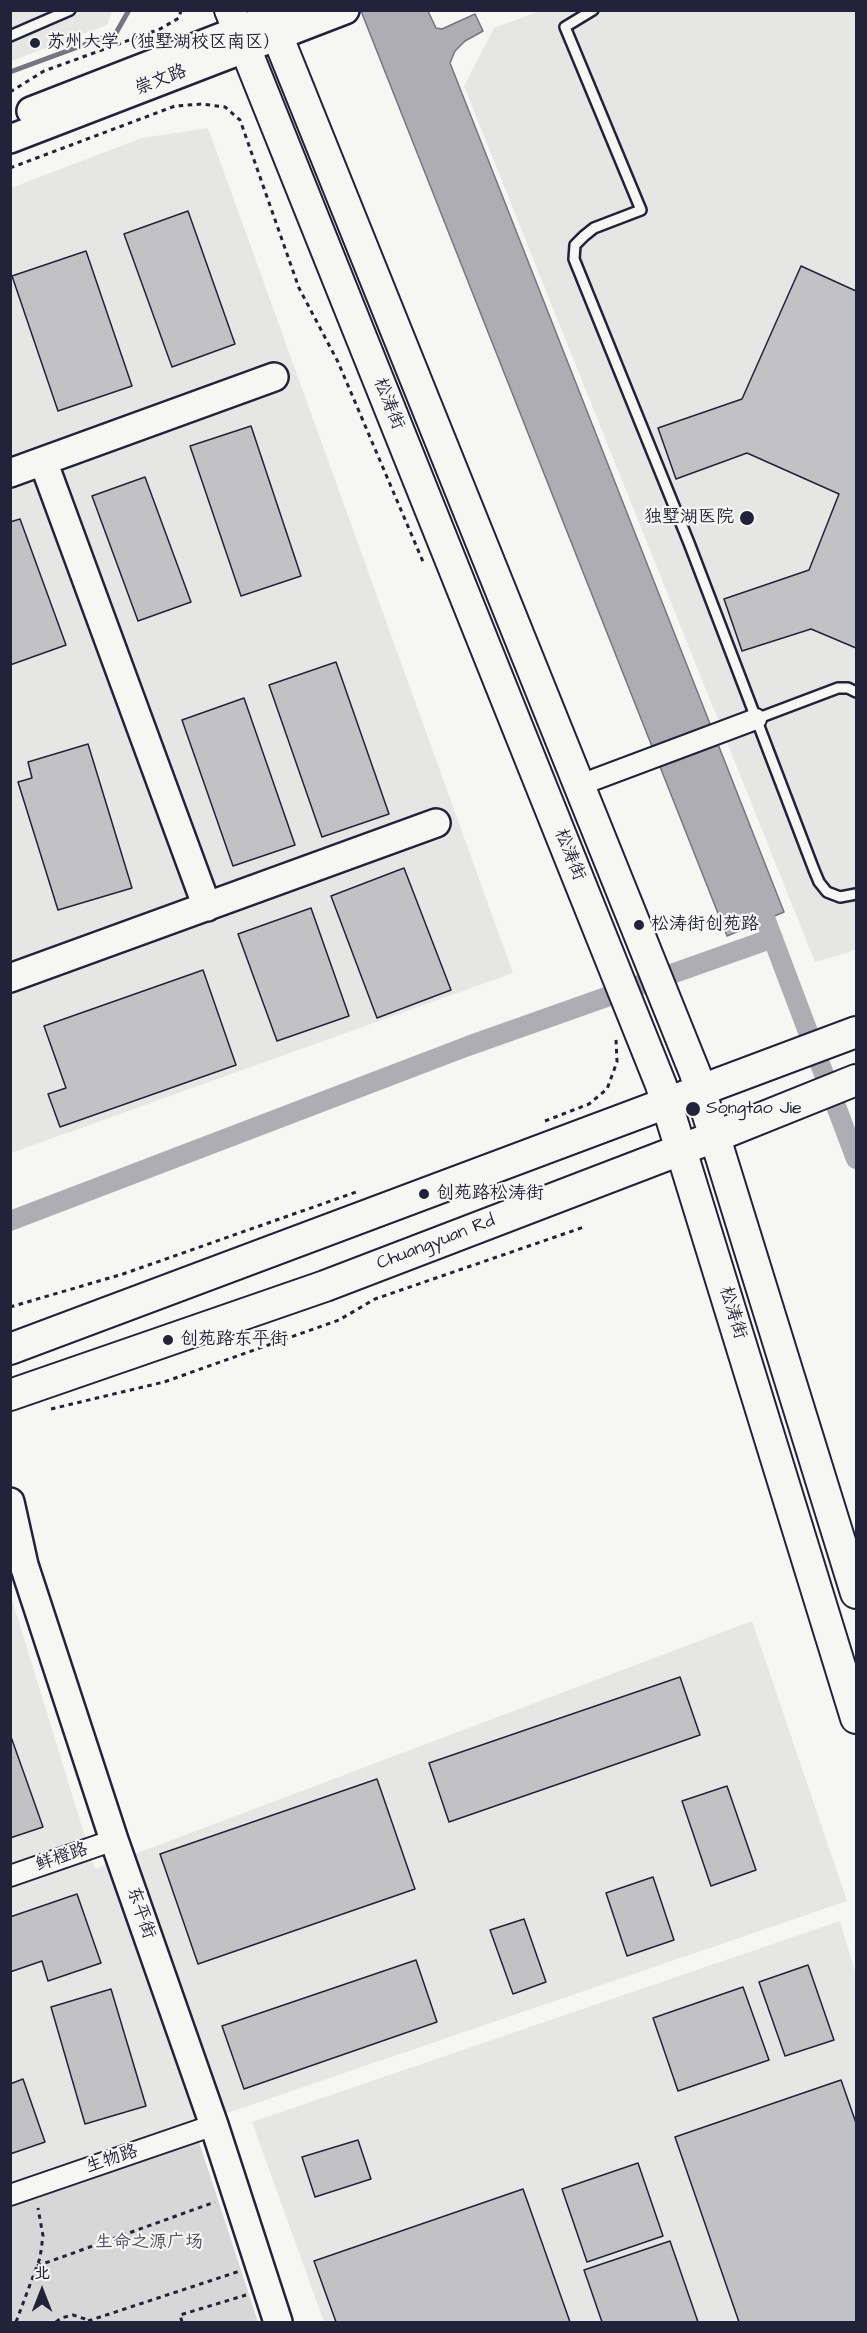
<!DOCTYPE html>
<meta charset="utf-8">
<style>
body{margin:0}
#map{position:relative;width:867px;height:2333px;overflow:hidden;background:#f6f6f2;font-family:"Architects Daughter","LXGW WenKai TC",sans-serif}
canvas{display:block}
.frame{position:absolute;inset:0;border:12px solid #22223b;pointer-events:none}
.north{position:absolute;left:12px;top:2261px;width:60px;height:60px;-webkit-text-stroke:4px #f6f6f2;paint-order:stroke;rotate:0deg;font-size:16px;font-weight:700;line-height:24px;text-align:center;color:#22223b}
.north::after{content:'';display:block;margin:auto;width:21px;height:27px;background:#22223b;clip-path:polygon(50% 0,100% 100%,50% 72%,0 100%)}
</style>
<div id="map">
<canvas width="867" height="2333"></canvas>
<div class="frame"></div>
<div class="north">北</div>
</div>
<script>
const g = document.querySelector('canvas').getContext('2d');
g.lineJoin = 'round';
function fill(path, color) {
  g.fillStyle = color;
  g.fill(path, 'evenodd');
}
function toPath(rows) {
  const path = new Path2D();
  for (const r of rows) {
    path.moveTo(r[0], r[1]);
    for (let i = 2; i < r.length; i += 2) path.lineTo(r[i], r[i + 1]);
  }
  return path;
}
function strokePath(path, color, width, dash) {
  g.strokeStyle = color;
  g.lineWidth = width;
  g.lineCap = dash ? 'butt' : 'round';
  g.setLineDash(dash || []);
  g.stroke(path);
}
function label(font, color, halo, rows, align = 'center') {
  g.font = font + ' "Architects Daughter","LXGW WenKai TC",sans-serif';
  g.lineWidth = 4.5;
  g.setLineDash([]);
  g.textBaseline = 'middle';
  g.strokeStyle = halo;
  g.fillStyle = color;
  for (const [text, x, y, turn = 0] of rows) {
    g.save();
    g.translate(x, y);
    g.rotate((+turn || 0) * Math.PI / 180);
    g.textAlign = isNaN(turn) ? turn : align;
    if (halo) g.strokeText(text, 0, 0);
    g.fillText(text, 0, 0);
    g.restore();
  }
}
fill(toPath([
 [11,11,112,11,107,25,11,61],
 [540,11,856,11,856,950,815,962,464,86,494,28],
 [208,128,513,973,11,1153,11,188,142,138],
 [10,1593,95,1869,752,1621,847,1901,11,2187],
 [840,1921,856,1975,856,2322,324,2322,252,2122]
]), '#e6e6e4');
fill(toPath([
 [199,2142,258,2322,11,2322,11,2207]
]), '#d7d7d7');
const water = toPath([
 [361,11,428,11,436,28,442,29,475,14,483,31,465,41,455,51,450,63,784,912,727,936,361,11]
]);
fill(water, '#adadb3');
strokePath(water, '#757583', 1.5);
strokePath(toPath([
 [10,72,116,33,129,10]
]), '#757583', 5);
strokePath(toPath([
 [756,894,856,1159],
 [10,1221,468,1046,773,938]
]), '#adadb3', 20);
const building = toPath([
 [188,211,235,344,172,367,124,234,188,211],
 [86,251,132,386,58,411,12,276,86,251],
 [801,266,856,291,856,648,811,629,742,651,724,599,809,570,839,494,747,453,676,479,658,428,742,399,801,266],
 [251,426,301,576,241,596,190,446,251,426],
 [145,477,191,602,138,621,92,496,145,477],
 [20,519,66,645,10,665,10,522,20,519],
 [336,662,389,814,322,837,269,685,336,662],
 [244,698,295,845,233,866,182,720,244,698],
 [88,744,132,888,58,910,18,782,32,778,28,762,88,744],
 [404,868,451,990,377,1018,331,896,404,868],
 [311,908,349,1016,277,1041,238,934,311,908],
 [203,970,236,1065,60,1127,48,1094,66,1088,44,1026,203,970],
 [680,1677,700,1735,449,1822,429,1763,680,1677],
 [10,1734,43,1827,10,1838,10,1734],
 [377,1779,415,1889,198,1964,160,1854,377,1779],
 [727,1786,756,1870,711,1886,682,1801,727,1786],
 [653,1877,674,1940,627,1956,606,1893,653,1877],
 [77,1894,101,1963,48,1981,42,1961,10,1972,10,1917,77,1894],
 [524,1919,546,1982,513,1994,490,1930,524,1919],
 [416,1960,437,2022,244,2089,222,2026,416,1960],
 [808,1965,834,2040,785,2056,759,1982,808,1965],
 [743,1987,769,2060,678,2091,653,2018,743,1987],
 [111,1989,146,2106,85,2124,51,2007,111,1989],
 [23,2079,45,2142,10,2154,10,2084,23,2079],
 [841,2080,856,2123,856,2322,739,2322,675,2137,841,2080],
 [358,2140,371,2179,315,2197,302,2157,358,2140],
 [638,2163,663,2236,587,2262,562,2189,638,2163],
 [523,2189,570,2322,336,2322,314,2261,523,2189],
 [670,2241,698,2322,602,2322,584,2270,670,2241]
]);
fill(building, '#c2c2c4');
strokePath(building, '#22223b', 1.5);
const lane = toPath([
 [593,10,565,27,641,210,594,228,584,236,575,245,574,259,689,543,814,870,819,882,827,892,840,897,856,894],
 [10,36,70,10],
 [756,719,838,688,848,688,856,692]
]);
const street = toPath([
 [580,785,756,719],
 [10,1876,114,1840],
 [10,2195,214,2125]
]);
const secondary = toPath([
 [31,111,291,10],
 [10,139,345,10],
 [43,461,207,907],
 [10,473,274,377],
 [10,978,436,823],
 [10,1502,24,1565,114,1840,214,2125,278,2322]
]);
const primary = toPath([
 [230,10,661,1085,856,1718],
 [267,10,695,1073,856,1593],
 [10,1349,856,1032],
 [10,1395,325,1286,714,1137,856,1080]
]);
strokePath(lane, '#22223b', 14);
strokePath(street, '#22223b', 24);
strokePath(secondary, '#22223b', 32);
strokePath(primary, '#22223b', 34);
strokePath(toPath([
 [10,92,44,71,160,29,179,18,181,10],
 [10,168,175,106,202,104,225,107,240,120,299,288,338,362,424,564],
 [545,1121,589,1104,607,1089,617,1062,616,1039],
 [10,1307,123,1274,359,1191],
 [51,1409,164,1382,339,1320,375,1299,584,1227],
 [37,2266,215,2202],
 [88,2321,240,2271],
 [16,2322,40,2258,43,2236,38,2208],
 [56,2322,61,2318,73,2315,85,2319,89,2322],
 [182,2322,180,2315,246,2295]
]), '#22223b', 3, [4.5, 4.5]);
strokePath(lane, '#f6f6f2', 9);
strokePath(street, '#f6f6f2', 20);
strokePath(secondary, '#f6f6f2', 27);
strokePath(primary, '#f6f6f2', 30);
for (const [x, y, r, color] of [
 [35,43,6,"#22223b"],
 [747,518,8,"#22223b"],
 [639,925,6,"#22223b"],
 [693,1109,8,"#22223b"],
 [424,1194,6,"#22223b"],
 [168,1340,6,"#22223b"]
]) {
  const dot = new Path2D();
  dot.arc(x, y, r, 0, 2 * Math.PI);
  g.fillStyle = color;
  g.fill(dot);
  strokePath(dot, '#f6f6f2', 2);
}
label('18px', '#22223b', '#f6f6f2', [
 ["苏州大学（独墅湖校区南区）",47,43],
 ["独墅湖医院",734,518,"right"],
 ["松涛街创苑路",651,925],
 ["Songtao Jie",706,1109],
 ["创苑路松涛街",436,1194],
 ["创苑路东平街",180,1340]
], 'left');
label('18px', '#22223b', '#f6f6f2', [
 ["崇文路",161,81,-21],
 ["松涛街",388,404,68],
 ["松涛街",569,855,68],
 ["Chuangyuan Rd",436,1243,-21],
 ["松涛街",732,1313,73],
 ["鲜橙路",62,1858,-19],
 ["东平街",140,1913,71],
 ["生物路",112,2160,-19]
]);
label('18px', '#4f4f62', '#f6f6f2', [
 ["生命之源广场",149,2243]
]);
</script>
